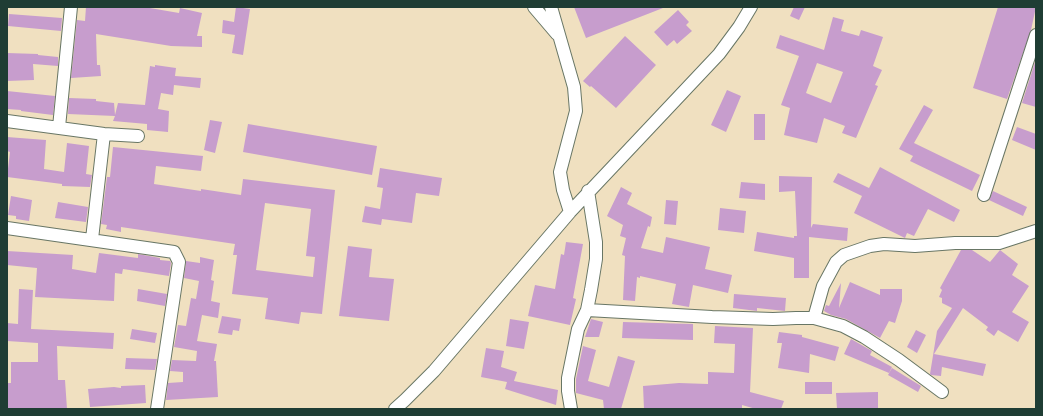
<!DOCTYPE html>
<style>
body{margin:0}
#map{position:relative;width:1043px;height:416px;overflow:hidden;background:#f0e0c0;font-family:Cardo,serif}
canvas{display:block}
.frame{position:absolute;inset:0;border:8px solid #1f3d34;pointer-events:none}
</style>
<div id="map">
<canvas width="1043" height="416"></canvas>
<div class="frame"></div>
</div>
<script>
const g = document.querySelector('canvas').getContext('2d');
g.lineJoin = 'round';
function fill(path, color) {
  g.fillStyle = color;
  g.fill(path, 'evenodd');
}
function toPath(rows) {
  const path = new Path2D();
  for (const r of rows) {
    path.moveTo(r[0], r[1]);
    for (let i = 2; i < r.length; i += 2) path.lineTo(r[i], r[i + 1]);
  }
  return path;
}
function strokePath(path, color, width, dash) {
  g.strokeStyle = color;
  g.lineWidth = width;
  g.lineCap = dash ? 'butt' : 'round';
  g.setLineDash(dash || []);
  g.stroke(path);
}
fill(toPath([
 [86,7,144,7,179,13,180,8,202,13,197,36,202,36,202,47,171,46,96,34,97,65,100,65,101,76,71,78,77,20,85,21],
 [236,7,250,9,243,55,232,53,235,35,222,33,223,20,234,22],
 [574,7,662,7,663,8,586,38],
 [794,7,805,7,799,20,790,16],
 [998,7,1036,7,1031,30,1007,99,973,88],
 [678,10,689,22,686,25,692,31,677,44,674,40,667,46,654,32],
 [9,14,62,18,61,31,8,26],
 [833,17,844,20,841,31,859,36,861,30,883,37,873,66,882,70,875,85,878,86,856,138,842,133,845,126,824,118,817,143,784,135,790,108,781,105,799,56,776,48,780,35,824,50],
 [817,63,843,72,831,103,806,93],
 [625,36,656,65,616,108,591,86,590,87,583,81],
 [7,53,38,54,38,55,58,57,58,66,33,64,34,80,7,81],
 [1036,59,1036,107,1022,103],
 [155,65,176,68,175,76,201,78,200,88,174,85,173,95,161,93,158,109,169,111,168,132,147,130,147,124,113,121,115,116,68,114,69,98,96,99,96,101,114,103,115,115,118,103,145,105,150,66,155,67],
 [727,90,741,96,726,132,711,125],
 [7,91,55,96,53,115,21,111,21,110,7,109],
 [924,105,933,110,914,143,980,175,972,191,910,161,913,156,899,149],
 [754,114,765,114,765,140,754,140],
 [210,120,222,122,215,153,204,150],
 [248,124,377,146,372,175,243,152],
 [1017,127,1036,134,1036,150,1012,140],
 [7,137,46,140,44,169,64,172,67,143,89,146,86,174,92,175,90,187,62,186,62,184,7,177,10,152,7,151],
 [113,147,203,156,201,171,156,166,154,184,201,191,201,189,241,195,243,179,335,190,322,314,301,312,299,324,265,319,268,298,232,294,237,255,233,255,235,244,121,227,121,232,106,229,107,225,101,224,107,177,110,177],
 [265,203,311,209,306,256,315,257,313,277,256,270],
 [880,167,960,210,954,222,928,209,914,236,907,233,905,238,854,213,862,196,833,182,838,173,869,188],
 [380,168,442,178,439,196,416,193,412,223,382,219,381,225,362,222,365,206,380,209,383,188,377,187],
 [779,176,812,177,811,228,813,224,848,228,847,241,809,237,809,278,794,278,794,258,754,251,757,232,794,238,794,236,797,236,795,191,779,192],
 [741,182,765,184,765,200,739,198],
 [621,187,632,193,627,204,652,217,650,227,648,226,641,248,663,253,666,237,710,247,705,269,732,275,728,293,693,285,689,307,672,304,676,284,640,276,640,278,637,277,635,301,623,300,625,256,622,255,626,238,620,236,623,225,607,216],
 [993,191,1027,207,1023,216,989,200],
 [11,196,32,200,29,221,16,219,16,216,8,215],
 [666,200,678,201,676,225,664,224],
 [58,202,88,207,86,222,55,218],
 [720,208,746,211,744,233,718,230],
 [566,242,583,244,573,298,576,299,570,325,528,316,535,285,555,289,561,254,564,255],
 [348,246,372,249,369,277,394,279,389,321,339,316],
 [961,250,972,250,990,262,1000,250,1018,264,1012,275,1029,286,1012,312,1029,322,1018,342,998,330,994,336,986,330,988,327,963,308,934,354,986,364,983,376,942,367,941,376,931,375,930,374,937,331,952,308,942,303,942,298,939,297,942,290,940,288],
 [7,251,73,255,72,269,96,273,99,253,138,258,138,254,160,258,160,260,170,261,171,263,169,276,123,269,122,274,115,273,114,301,35,297,37,268,7,265],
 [200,257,214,260,211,280,214,281,211,301,220,303,218,318,202,315,197,341,217,344,214,361,216,361,218,397,166,400,168,383,183,382,183,372,170,371,172,360,196,361,197,351,174,347,178,325,186,326,191,298,196,299,199,281,184,278,186,261,200,263],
 [850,282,880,295,880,289,902,289,902,301,895,323,889,321,880,338,846,319,831,315,824,311,826,305,829,306,841,283,839,308],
 [19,289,33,290,31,329,114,333,113,349,57,346,58,380,65,380,67,409,7,409,7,383,11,383,11,362,38,362,38,343,7,341,7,323,18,324],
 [138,289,167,294,165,306,137,301],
 [734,294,786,298,785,311,757,308,757,311,733,308],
 [222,316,241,319,239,331,233,330,232,335,218,333],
 [510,319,529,322,524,349,506,346],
 [591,319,603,322,599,337,585,337],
 [623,322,693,324,693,340,622,338],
 [715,326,753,328,750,392,784,401,781,409,756,409,742,405,742,409,644,409,643,386,679,383,708,384,708,372,734,373,735,344,714,343],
 [132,329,157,333,155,343,130,339],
 [916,330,926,335,917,353,907,347],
 [779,332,802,335,802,337,839,347,835,361,810,354,809,373,778,368,782,343,777,343],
 [851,339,872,351,870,355,892,367,889,373,844,354],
 [583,346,596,350,588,381,609,387,618,356,635,361,621,409,604,409,603,400,576,393,576,379],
 [486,348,504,351,501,367,517,372,514,381,558,390,556,405,505,389,507,382,481,377],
 [126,358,157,359,155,370,125,369],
 [892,368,921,386,918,392,888,375],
 [805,382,832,382,832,394,805,394],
 [145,385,146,403,90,407,88,389,114,387,121,388,121,386],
 [878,392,878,408,837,409,836,393]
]), '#c79dcd');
const minor = toPath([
 [534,7,557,34],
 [551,7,574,87,576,111,560,172,563,190,570,212],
 [7,121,104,134,138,136],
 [59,127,71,7],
 [984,195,1036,35],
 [7,228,174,252,179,262,157,409],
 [92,239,104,134],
 [587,310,712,317,773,319,796,318,814,318,843,326,864,337,899,360,942,392],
 [814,318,823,286,836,262,844,255,870,246,884,244,915,246,955,243,999,243,1036,231],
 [395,409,405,400,434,371,570,212,719,54,739,27,751,7],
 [571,409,568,391,568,378,578,329,587,310,591,290,596,259,596,242,588,191]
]);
strokePath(minor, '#687665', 14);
strokePath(minor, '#fff', 12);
</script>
